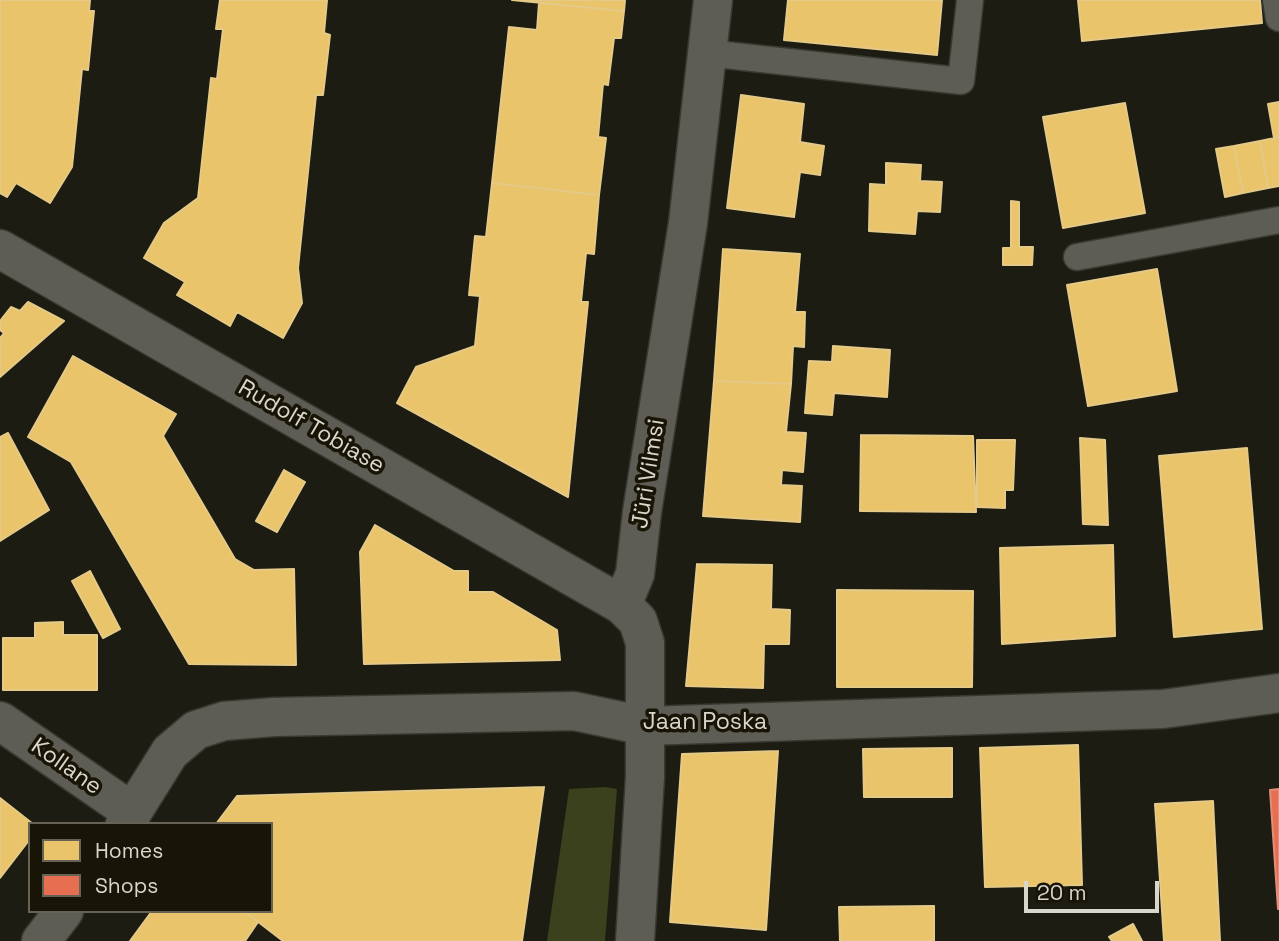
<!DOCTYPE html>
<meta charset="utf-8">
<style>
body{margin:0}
#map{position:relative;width:1279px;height:941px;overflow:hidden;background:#1d1c12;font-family:"Space Grotesk",sans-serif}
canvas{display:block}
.legend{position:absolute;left:28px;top:822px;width:245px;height:91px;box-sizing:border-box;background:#191506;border:2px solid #666255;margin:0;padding:9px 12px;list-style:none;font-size:21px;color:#d9d6cc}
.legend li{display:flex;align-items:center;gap:14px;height:35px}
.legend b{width:35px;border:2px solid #666255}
.scale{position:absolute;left:1024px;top:881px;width:135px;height:32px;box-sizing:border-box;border:4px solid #d9d6cc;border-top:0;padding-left:9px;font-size:21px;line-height:24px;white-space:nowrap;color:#d9d6cc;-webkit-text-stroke:5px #191506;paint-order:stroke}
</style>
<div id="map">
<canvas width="1279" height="941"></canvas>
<ul class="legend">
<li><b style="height:19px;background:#e9c46a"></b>Homes</li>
<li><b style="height:19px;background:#e76f51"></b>Shops</li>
</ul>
<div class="scale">20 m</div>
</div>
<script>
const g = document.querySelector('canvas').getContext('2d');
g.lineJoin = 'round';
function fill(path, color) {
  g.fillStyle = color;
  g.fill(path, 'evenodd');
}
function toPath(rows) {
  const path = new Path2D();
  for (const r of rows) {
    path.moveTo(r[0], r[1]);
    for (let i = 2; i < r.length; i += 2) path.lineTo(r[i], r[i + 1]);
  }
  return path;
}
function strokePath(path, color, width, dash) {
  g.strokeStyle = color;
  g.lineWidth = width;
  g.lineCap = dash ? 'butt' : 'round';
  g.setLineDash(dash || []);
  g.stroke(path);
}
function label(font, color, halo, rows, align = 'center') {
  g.font = font + ' "Space Grotesk",sans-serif';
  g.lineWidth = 7;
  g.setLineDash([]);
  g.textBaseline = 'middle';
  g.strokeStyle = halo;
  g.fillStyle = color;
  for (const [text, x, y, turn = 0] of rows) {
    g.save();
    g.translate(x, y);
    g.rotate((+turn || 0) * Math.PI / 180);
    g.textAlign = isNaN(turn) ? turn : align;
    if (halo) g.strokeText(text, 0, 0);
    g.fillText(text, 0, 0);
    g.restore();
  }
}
fill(toPath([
 [605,787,617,789,605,941,547,941,569,789]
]), '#3a411c');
const homes = toPath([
 [0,0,90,0,89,11,94,11,88,70,82,69,72,167,50,203,16,183,7,197,0,193,0,0],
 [220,0,327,0,324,33,330,35,323,95,316,95,298,268,302,303,283,338,237,312,230,326,177,295,185,282,144,258,164,223,198,198,211,78,217,79,223,29,216,29,220,0],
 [512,0,625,0,624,11,512,0],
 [788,0,942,0,937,55,784,40,788,0],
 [1078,0,1260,0,1262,23,1082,41,1078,0],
 [539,3,624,11,621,38,614,38,608,85,603,84,598,137,606,138,599,195,492,183,509,27,537,30,539,3],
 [741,95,804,104,800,142,824,146,820,175,800,172,794,217,727,208,741,95],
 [1279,102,1279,137,1274,138,1268,104,1279,102],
 [1125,103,1145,213,1063,228,1043,117,1125,103],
 [1279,137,1279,186,1268,188,1260,141,1279,137],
 [1260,141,1268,188,1243,193,1234,146,1260,141],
 [1234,146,1243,193,1225,197,1216,149,1234,146],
 [886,163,921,165,920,181,942,182,940,212,917,211,915,234,869,231,870,184,886,185,886,163],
 [492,183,599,195,594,254,586,253,581,302,588,302,568,497,397,403,416,367,475,346,480,296,469,295,475,236,486,237,492,183],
 [1011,201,1019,202,1019,247,1033,247,1032,265,1003,265,1003,248,1011,248,1011,201],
 [723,249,800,254,795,312,805,312,804,347,793,346,791,384,714,381,723,249],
 [1157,269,1177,391,1088,406,1067,285,1157,269],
 [28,302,64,321,0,377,0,338,4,333,0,330,0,321,11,307,20,311,28,302],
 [833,346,890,350,887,397,834,393,832,415,805,413,809,361,832,362,833,346],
 [73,356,176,414,163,436,235,559,254,570,294,569,296,665,189,664,71,462,28,437,73,356],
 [714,381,791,384,786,432,806,433,803,472,782,470,781,485,802,486,800,522,703,516,714,381],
 [8,433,49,510,0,541,0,437,8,433],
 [861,435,973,436,976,512,860,511,861,435],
 [1080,438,1105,440,1108,525,1083,524,1080,438],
 [977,440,1015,440,1013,490,1005,490,1005,508,977,507,977,440],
 [1247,448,1262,629,1174,637,1159,456,1247,448],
 [284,470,305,482,277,532,256,521,284,470],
 [375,525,454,571,468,571,468,592,493,592,557,630,560,660,364,664,360,552,375,525],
 [1113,545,1115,636,1002,644,1000,548,1113,545],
 [697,564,772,565,771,609,790,610,789,644,764,644,763,688,686,686,697,564],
 [90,571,120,629,103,638,72,581,90,571],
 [837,590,973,591,972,687,837,687,837,590],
 [63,622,63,635,97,635,97,690,3,690,3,638,35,638,35,623,63,622],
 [1078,745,1082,885,985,887,980,748,1078,745],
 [952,748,952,797,864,797,863,749,952,748],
 [778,751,766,930,670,922,682,754,778,751],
 [544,787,522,941,283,941,244,911,271,911,271,824,216,824,237,796,544,787],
 [0,798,33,824,30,824,30,839,0,878,0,798],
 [1213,801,1220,941,1164,941,1155,804,1213,801],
 [934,906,934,941,840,941,839,907,934,906],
 [152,911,244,911,258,922,245,941,130,941,152,911],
 [1133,924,1142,941,1112,941,1109,937,1133,924]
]);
fill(homes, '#e9c46a');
strokePath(homes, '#e4c987', 2);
const shops = toPath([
 [1279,789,1279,909,1278,909,1270,790,1279,789]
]);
fill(shops, '#e76f51');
strokePath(shops, '#e38e76', 2);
const service = toPath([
 [1276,0,1279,18],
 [707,53,961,81,970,0],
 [1077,257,1279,220]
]);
const minor = toPath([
 [0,249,622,605],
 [0,721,132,812],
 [125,824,170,752,196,730,224,721,274,717,574,711,645,726],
 [41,941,64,911]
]);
const tertiary = toPath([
 [645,726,1163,709,1279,693],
 [635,941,645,777,645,643,638,621,622,605,635,574,642,512,688,223,713,0]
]);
strokePath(service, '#393831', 29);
strokePath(minor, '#393831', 41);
strokePath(tertiary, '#393831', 41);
strokePath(service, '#5e5d55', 26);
strokePath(minor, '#5e5d55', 38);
strokePath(tertiary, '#5e5d55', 38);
label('23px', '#d9d6cc', '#191506', [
 ["Rudolf Tobiase",311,427,30],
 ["Jüri Vilmsi",649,474,-81],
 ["Jaan Poska",705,723],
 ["Kollane",66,767,35]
]);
</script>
